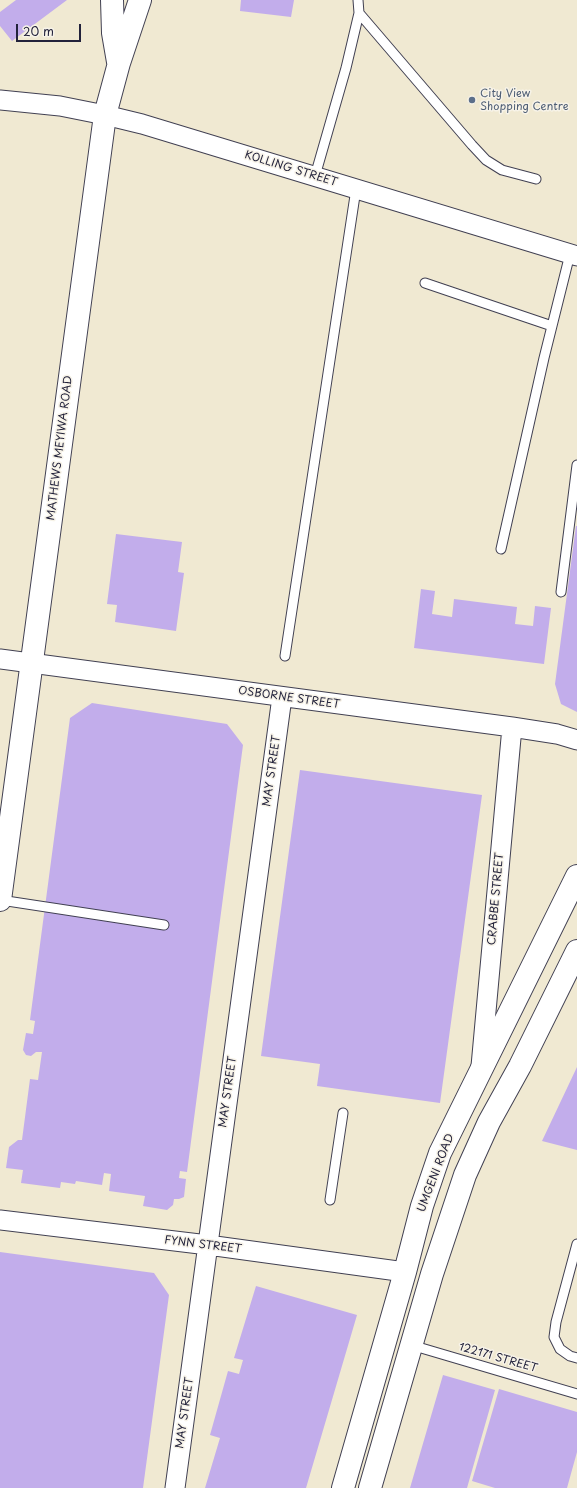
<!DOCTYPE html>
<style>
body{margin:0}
#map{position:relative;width:577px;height:1488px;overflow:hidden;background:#f0e9d2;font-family:"Playpen Sans",sans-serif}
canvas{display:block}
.scale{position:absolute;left:16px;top:24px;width:65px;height:18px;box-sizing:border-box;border:2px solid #22223b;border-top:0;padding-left:5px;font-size:12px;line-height:14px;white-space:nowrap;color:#22223b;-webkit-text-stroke:3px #f7f3e8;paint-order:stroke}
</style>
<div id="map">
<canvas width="577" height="1488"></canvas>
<div class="scale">20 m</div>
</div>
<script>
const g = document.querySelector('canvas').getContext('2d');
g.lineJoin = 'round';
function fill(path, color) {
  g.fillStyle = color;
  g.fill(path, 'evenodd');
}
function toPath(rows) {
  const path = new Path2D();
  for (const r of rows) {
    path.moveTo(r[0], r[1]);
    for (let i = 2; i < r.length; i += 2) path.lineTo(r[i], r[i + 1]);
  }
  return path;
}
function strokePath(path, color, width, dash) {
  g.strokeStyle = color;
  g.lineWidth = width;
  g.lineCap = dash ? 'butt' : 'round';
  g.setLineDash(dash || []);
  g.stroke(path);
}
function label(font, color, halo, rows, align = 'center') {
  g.font = font + ' "Playpen Sans",sans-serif';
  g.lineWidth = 3;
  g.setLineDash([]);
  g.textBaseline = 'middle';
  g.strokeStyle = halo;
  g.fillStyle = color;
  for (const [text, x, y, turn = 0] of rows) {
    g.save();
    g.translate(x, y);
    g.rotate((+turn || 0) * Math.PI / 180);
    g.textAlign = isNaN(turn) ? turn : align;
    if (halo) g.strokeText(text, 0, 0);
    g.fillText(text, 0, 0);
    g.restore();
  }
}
fill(toPath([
 [16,0,67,0,12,41,0,26,0,12],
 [241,0,294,0,291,17,240,11],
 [576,526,577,526,577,712,561,704,555,684],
 [116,534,182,542,178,572,184,573,176,631,115,622,117,605,107,604],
 [421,589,435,591,432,614,452,617,454,599,517,607,515,624,533,626,535,606,551,608,544,664,414,648],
 [92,703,227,724,243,745,187,1172,180,1171,179,1178,186,1179,184,1197,179,1199,174,1199,173,1205,167,1210,143,1206,145,1196,109,1191,111,1174,104,1173,102,1185,76,1181,75,1184,61,1182,60,1188,21,1183,23,1170,6,1168,9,1147,18,1140,22,1140,30,1079,38,1080,42,1052,36,1052,31,1056,26,1055,23,1050,26,1033,33,1034,35,1021,30,1020,70,718],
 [300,770,482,795,440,1103,317,1086,320,1064,261,1056],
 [577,1067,577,1150,542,1141],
 [0,1252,154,1273,169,1295,143,1488,0,1488],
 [256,1286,357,1315,306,1488,205,1488,220,1438,210,1435,228,1371,239,1374,243,1360,234,1358],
 [443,1375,495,1390,467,1488,410,1488],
 [499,1389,577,1412,577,1452,567,1488,495,1488,472,1481]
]), '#c2adeb');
const lane = toPath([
 [359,13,472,145,486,160,502,170,536,179],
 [315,176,346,68,359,13,358,0],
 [425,283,552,326],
 [501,549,544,358,570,254],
 [561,592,577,465],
 [285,656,356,189],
 [0,900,164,925],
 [330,1200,343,1113],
 [577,1244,556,1322,554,1337,560,1349,570,1356,577,1358],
 [411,1345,577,1394]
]);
const street = toPath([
 [0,100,60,106,105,115,142,124,577,256],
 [0,659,512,727,557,734,577,740],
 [481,1066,512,727],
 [0,1220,208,1245,405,1272],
 [175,1488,282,697]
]);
const secondary = toPath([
 [112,0,113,33,118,62],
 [0,900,105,115,119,63,140,0],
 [343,1488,405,1272,422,1206,440,1153,577,876],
 [370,1488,432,1274,465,1175,489,1122,520,1066,577,951]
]);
strokePath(lane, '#414052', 11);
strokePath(street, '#414052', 21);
strokePath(secondary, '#414052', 24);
strokePath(lane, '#fff', 9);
strokePath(street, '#fff', 19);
strokePath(secondary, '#fff', 22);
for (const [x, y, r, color] of [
 [472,100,4,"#5c6f8a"]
]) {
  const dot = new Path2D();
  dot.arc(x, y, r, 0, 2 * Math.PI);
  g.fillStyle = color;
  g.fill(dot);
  strokePath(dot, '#f7f3e8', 1.5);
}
label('11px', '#4e5e75', '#f7f3e8', [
 ["City View",480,94],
 ["Shopping Centre",480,107]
], 'left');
label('11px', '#22223b', '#f7f3e8', [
 ["KOLLING STREET",291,169,17],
 ["MATHEWS MEYIWA ROAD",60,448,-83],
 ["OSBORNE STREET",289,698,8],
 ["MAY STREET",272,771,-82],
 ["CRABBE STREET",496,899,-85],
 ["MAY STREET",228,1092,-82],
 ["UMGENI ROAD",436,1173,-69],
 ["FYNN STREET",203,1245,7],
 ["122171 STREET",498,1358,16],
 ["MAY STREET",185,1413,-82]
]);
</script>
